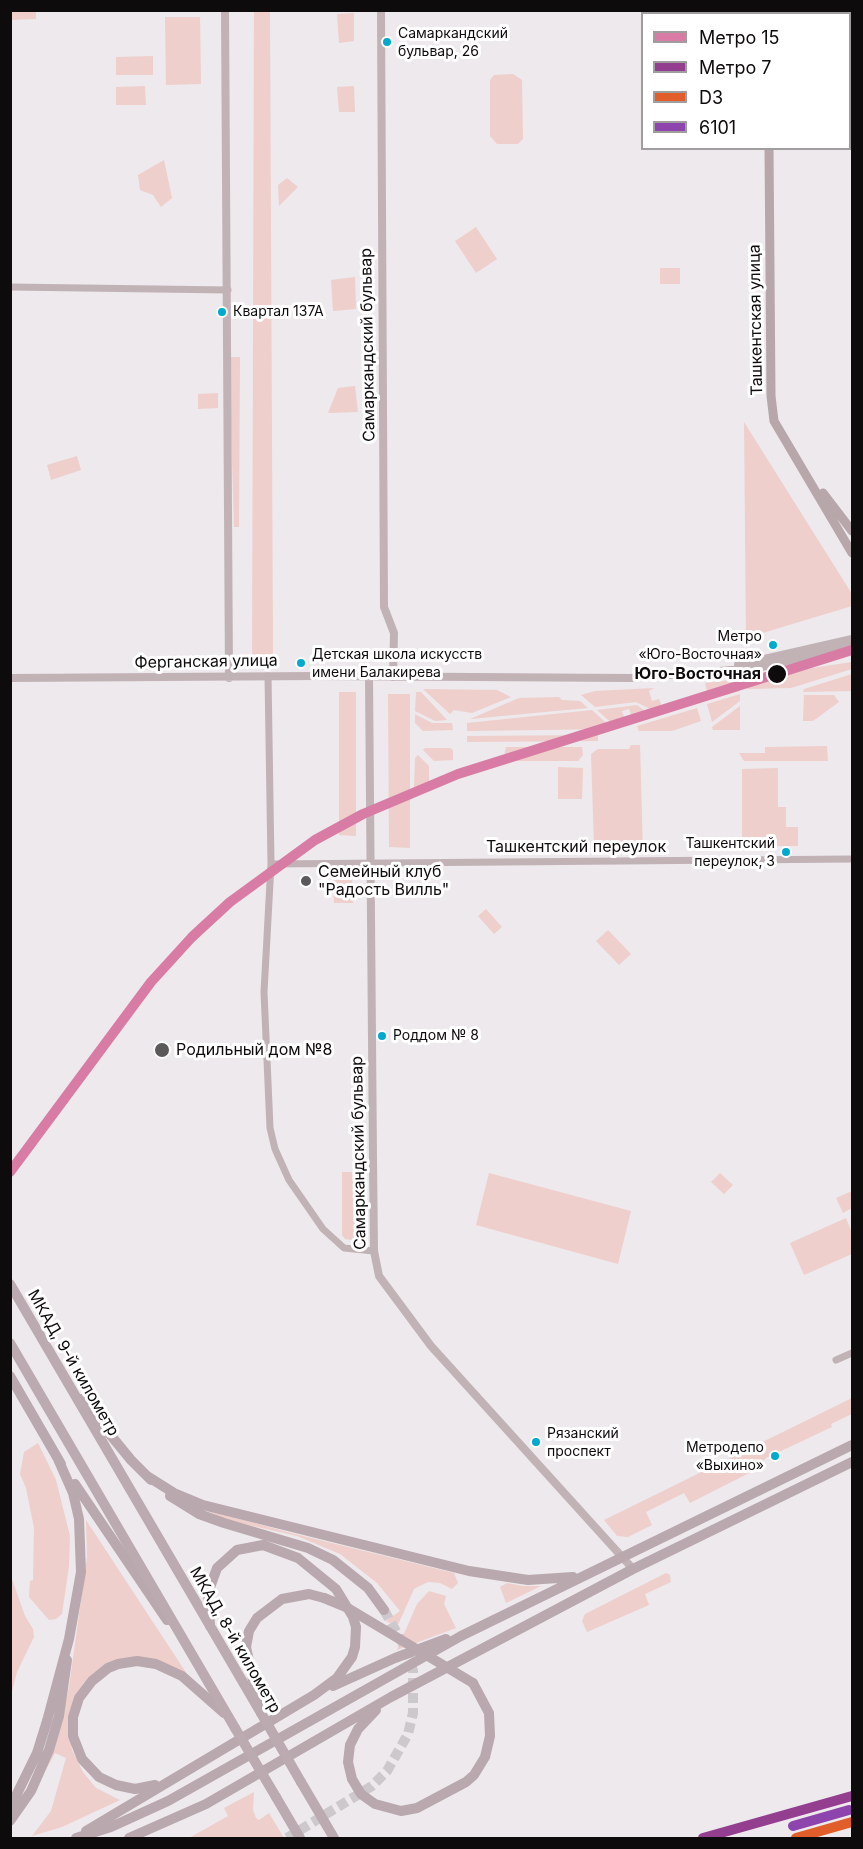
<!DOCTYPE html>
<meta charset="utf-8">
<style>
body{margin:0}
#map{position:relative;width:863px;height:1849px;overflow:hidden;background:#ede9ec;font-family:Inter,sans-serif}
canvas{display:block}
.frame{position:absolute;inset:0;border:12px solid #0e0b0d;pointer-events:none}
.legend{position:absolute;left:641px;top:12px;width:210px;height:138px;box-sizing:border-box;background:#fff;border:2px solid #9f9d9e;margin:0;padding:8px 10px;list-style:none;font-size:18px;color:#0e0b0d}
.legend li{display:flex;align-items:center;gap:12px;height:30px}
.legend b{width:30px;border:2px solid #9f9d9e}
</style>
<div id="map">
<canvas width="863" height="1849"></canvas>
<div class="frame"></div>
<ul class="legend">
<li><b style="height:8px;background:#d97ca5"></b>Метро 15</li>
<li><b style="height:8px;background:#943e90"></b>Метро 7</li>
<li><b style="height:8px;background:#e15d29"></b>D3</li>
<li><b style="height:8px;background:#8e44ad"></b>6101</li>
</ul>
</div>
<script>
const g = document.querySelector('canvas').getContext('2d');
g.lineJoin = 'round';
function fill(path, color) {
  g.fillStyle = color;
  g.fill(path, 'evenodd');
}
function toPath(rows) {
  const path = new Path2D();
  for (const r of rows) {
    path.moveTo(r[0], r[1]);
    for (let i = 2; i < r.length; i += 2) path.lineTo(r[i], r[i + 1]);
  }
  return path;
}
function strokePath(path, color, width, dash) {
  g.strokeStyle = color;
  g.lineWidth = width;
  g.lineCap = dash ? 'butt' : 'round';
  g.setLineDash(dash || []);
  g.stroke(path);
}
function label(font, color, halo, rows, align = 'center') {
  g.font = font + ' Inter,sans-serif';
  g.lineWidth = 6;
  g.setLineDash([]);
  g.textBaseline = 'middle';
  g.strokeStyle = halo;
  g.fillStyle = color;
  for (const [text, x, y, turn = 0] of rows) {
    g.save();
    g.translate(x, y);
    g.rotate((+turn || 0) * Math.PI / 180);
    g.textAlign = isNaN(turn) ? turn : align;
    if (halo) g.strokeText(text, 0, 0);
    g.fillText(text, 0, 0);
    g.restore();
  }
}
fill(toPath([
 [10,11,36,11,36,19,11,20],
 [270,11,273,657,252,657,254,11],
 [354,13,354,41,339,43,337,14],
 [165,17,200,17,201,84,166,85],
 [153,56,153,75,116,75,116,57],
 [513,74,522,80,523,139,518,144,497,144,490,136,490,80,494,75],
 [145,86,146,105,116,105,116,87],
 [354,86,355,112,339,112,337,87],
 [164,160,172,198,161,207,153,195,140,190,138,175],
 [287,178,298,187,279,206,278,185],
 [476,227,497,259,476,273,455,241],
 [660,268,680,268,680,284,660,284],
 [355,277,356,309,333,311,331,280],
 [229,357,240,357,239,527,234,527],
 [355,386,358,412,328,413,338,388],
 [218,393,218,408,198,409,198,394],
 [744,422,852,594,852,606,746,638],
 [77,456,81,470,51,480,47,465],
 [852,662,852,669,791,688,747,689,746,678],
 [852,674,852,691,803,692,804,689],
 [738,679,740,691,660,714,636,702,595,707,581,695,595,691,654,688,649,691,652,701,659,699,663,709,701,698,700,693,707,691,705,683],
 [423,689,497,690,511,697,472,713,454,710,450,714],
 [339,692,356,692,356,836,339,835],
 [416,692,421,692,447,720,435,721,415,711],
 [388,694,410,694,410,848,389,847],
 [740,694,740,701,712,722,707,704],
 [804,695,834,695,839,702,813,721,803,721],
 [559,697,562,700,580,701,588,708,470,719,519,698],
 [637,705,652,716,634,723,629,709,622,711,627,725,617,728,597,710],
 [740,706,740,730,713,730,712,727],
 [697,708,701,721,672,731,639,731,637,726],
 [592,710,613,729,467,731,467,723],
 [415,714,432,723,452,723,453,730,423,731,415,723],
 [598,735,598,741,467,742,467,736],
 [631,745,640,745,643,853,610,854,611,843,607,841,601,847,594,846,591,754,598,749,629,749],
 [827,746,828,761,744,761,739,753,765,753,765,747],
 [506,747,582,747,583,755,578,761,516,761,516,755,504,756],
 [425,748,450,748,453,750,453,760,434,761,423,750],
 [418,755,429,766,429,788,414,787,415,758],
 [558,767,583,768,582,799,558,799],
 [778,768,778,807,786,807,786,827,798,827,798,846,742,846,742,769],
 [352,875,353,903,334,903,333,876],
 [486,909,502,927,494,934,478,916],
 [608,930,631,954,619,965,596,941],
 [342,1172,363,1172,361,1238,357,1241,345,1239,342,1235],
 [489,1173,631,1211,618,1264,476,1225],
 [720,1173,733,1185,724,1194,711,1182],
 [852,1191,852,1208,843,1213,836,1198],
 [846,1218,852,1233,852,1254,804,1275,790,1243],
 [852,1398,852,1414,831,1424,832,1427,766,1458,753,1471,690,1503,684,1493,646,1512,652,1525,628,1537,617,1536,604,1520],
 [38,1443,56,1480,70,1536,69,1566,62,1614,56,1619,49,1620,29,1597,30,1581,33,1580,34,1528,26,1488,20,1474,24,1452],
 [195,1506,287,1532,454,1573,458,1583,452,1589,440,1583,428,1582,414,1589,397,1627,386,1621,400,1611,377,1583,340,1554,297,1536,231,1521],
 [86,1520,187,1674,133,1659,83,1684,69,1725,72,1750,83,1772,96,1788,120,1800,62,1827,32,1836,51,1811,66,1758,55,1753,23,1813,45,1772,58,1734,69,1687,87,1557],
 [666,1573,670,1575,671,1582,645,1594,649,1605,587,1632,582,1621,585,1614],
 [11,1576,25,1616,33,1629,34,1637,17,1672,11,1695],
 [507,1583,523,1586,541,1586,506,1603,500,1587],
 [429,1591,446,1596,444,1604,456,1628,397,1650,417,1604],
 [254,1792,253,1810,256,1818,259,1820,269,1813,284,1838,189,1838,228,1816,224,1808]
]), '#eecfcb');
strokePath(toPath([
 [287,1838,372,1786,387,1771,408,1734,413,1713,413,1671,407,1651,384,1610]
]), '#ccc8cb', 10, [10, 5]);
strokePath(toPath([
 [10,287,228,290],
 [268,676,271,864,264,992,270,1128,275,1149,289,1180,323,1229,344,1248,374,1251],
 [271,864,852,859],
 [836,1360,852,1353]
]), '#c1b2b6', 7);
strokePath(toPath([
 [225,10,229,678],
 [381,10,384,607,394,633,393,677],
 [738,665,852,639],
 [369,677,373,1159,374,1251,379,1276,431,1346,633,1569],
 [10,678,316,676,630,678,757,668,852,647]
]), '#c1b2b6', 8);
strokePath(toPath([
 [768,10,768,14],
 [769,148,771,396,774,421,852,553],
 [823,493,852,531]
]), '#b7a7ab', 9);
strokePath(toPath([
 [10,1376,61,1464],
 [81,1399,131,1460,151,1480],
 [147,1476,174,1493,203,1505,469,1571,528,1580,573,1577],
 [75,1484,167,1620],
 [170,1496,199,1514,224,1523,308,1548,333,1560,368,1588,384,1610],
 [333,1686,395,1658,446,1639],
 [258,1704,246,1647,249,1631,257,1618,282,1599,309,1594,324,1598],
 [376,1710,358,1729,350,1745,348,1762,352,1779,361,1794,375,1804,401,1811,417,1808,466,1782,474,1775,485,1757,490,1736,489,1713,473,1683],
 [155,1785,135,1789,116,1785,99,1777,82,1759,73,1736,73,1717,79,1698,92,1681,108,1668,118,1664,137,1661,156,1664,182,1676,224,1713],
 [10,1808,37,1753,47,1721,69,1639,81,1572,79,1519,73,1493,58,1459],
 [10,1821,31,1791,49,1750,59,1716,67,1660],
 [86,1831,314,1695,337,1678,352,1657,355,1647,356,1627,353,1617,336,1589,298,1558,263,1545,237,1550,217,1568,208,1593,210,1626],
 [76,1838,111,1827,168,1801,461,1636,852,1445],
 [129,1838,206,1804,391,1697,633,1569,852,1462]
]), '#b9a8ae', 10);
strokePath(toPath([
 [10,1284,261,1713],
 [10,1343,235,1728],
 [301,1782,334,1838],
 [276,1797,300,1838]
]), '#bbaab0', 10);
strokePath(toPath([
 [324,1598,346,1607,473,1683]
]), '#b9a8ae', 10);
strokePath(toPath([
 [261,1713,301,1782],
 [235,1728,276,1797]
]), '#bbaab0', 10);
strokePath(toPath([
 [796,1838,852,1822]
]), '#e15d29', 10);
strokePath(toPath([
 [793,1826,849,1810]
]), '#8e44ad', 10);
strokePath(toPath([
 [10,1172,151,982,192,937,230,902,315,840,363,814,458,774,852,650]
]), '#d97ca5', 10);
strokePath(toPath([
 [703,1838,852,1796]
]), '#943e90', 10);
for (const [x, y, r, color] of [
 [387,42,5,"#00a9ce"],
 [222,312,5,"#00a9ce"],
 [773,645,5,"#00a9ce"],
 [301,663,5,"#00a9ce"],
 [777,674,10,"#0e0b0d"],
 [786,852,5,"#00a9ce"],
 [306,881,6,"#5c595b"],
 [382,1036,5,"#00a9ce"],
 [162,1050,8,"#5c595b"],
 [536,1442,5,"#00a9ce"],
 [775,1456,5,"#00a9ce"]
]) {
  const dot = new Path2D();
  dot.arc(x, y, r, 0, 2 * Math.PI);
  g.fillStyle = color;
  g.fill(dot);
  strokePath(dot, '#fff', 2);
}
label('14px', '#0e0b0d', '#fff', [
 ["Самаркандский",398,34],
 ["бульвар, 26",398,52],
 ["Квартал 137А",233,312],
 ["Метро",762,637,"right"],
 ["«Юго-Восточная»",762,655,"right"],
 ["Детская школа искусств",312,655],
 ["имени Балакирева",312,673],
 ["Ташкентский",775,844,"right"],
 ["переулок, 3",775,862,"right"],
 ["Роддом № 8",393,1036],
 ["Рязанский",547,1434],
 ["проспект",547,1452],
 ["Метродепо",764,1448,"right"],
 ["«Выхино»",764,1466,"right"]
], 'left');
label('16px', '#0e0b0d', '#fff', [
 ["Ташкентская улица",756,320,-91],
 ["Самаркандский бульвар",368,345,-91],
 ["Ферганская улица",206,662,-1],
 ["Ташкентский переулок",576,847],
 ["Самаркандский бульвар",359,1153,-91],
 ["МКАД, 9-й километр",73,1363,60],
 ["МКАД, 8-й километр",235,1640,60]
]);
label('bold 16px', '#0e0b0d', '#fff', [
 ["Юго-Восточная",761,674]
], 'right');
label('16px', '#0e0b0d', '#fff', [
 ["Семейный клуб",318,872],
 ["\"Радость Вилль\"",318,890],
 ["Родильный дом №8",176,1050]
], 'left');
</script>
